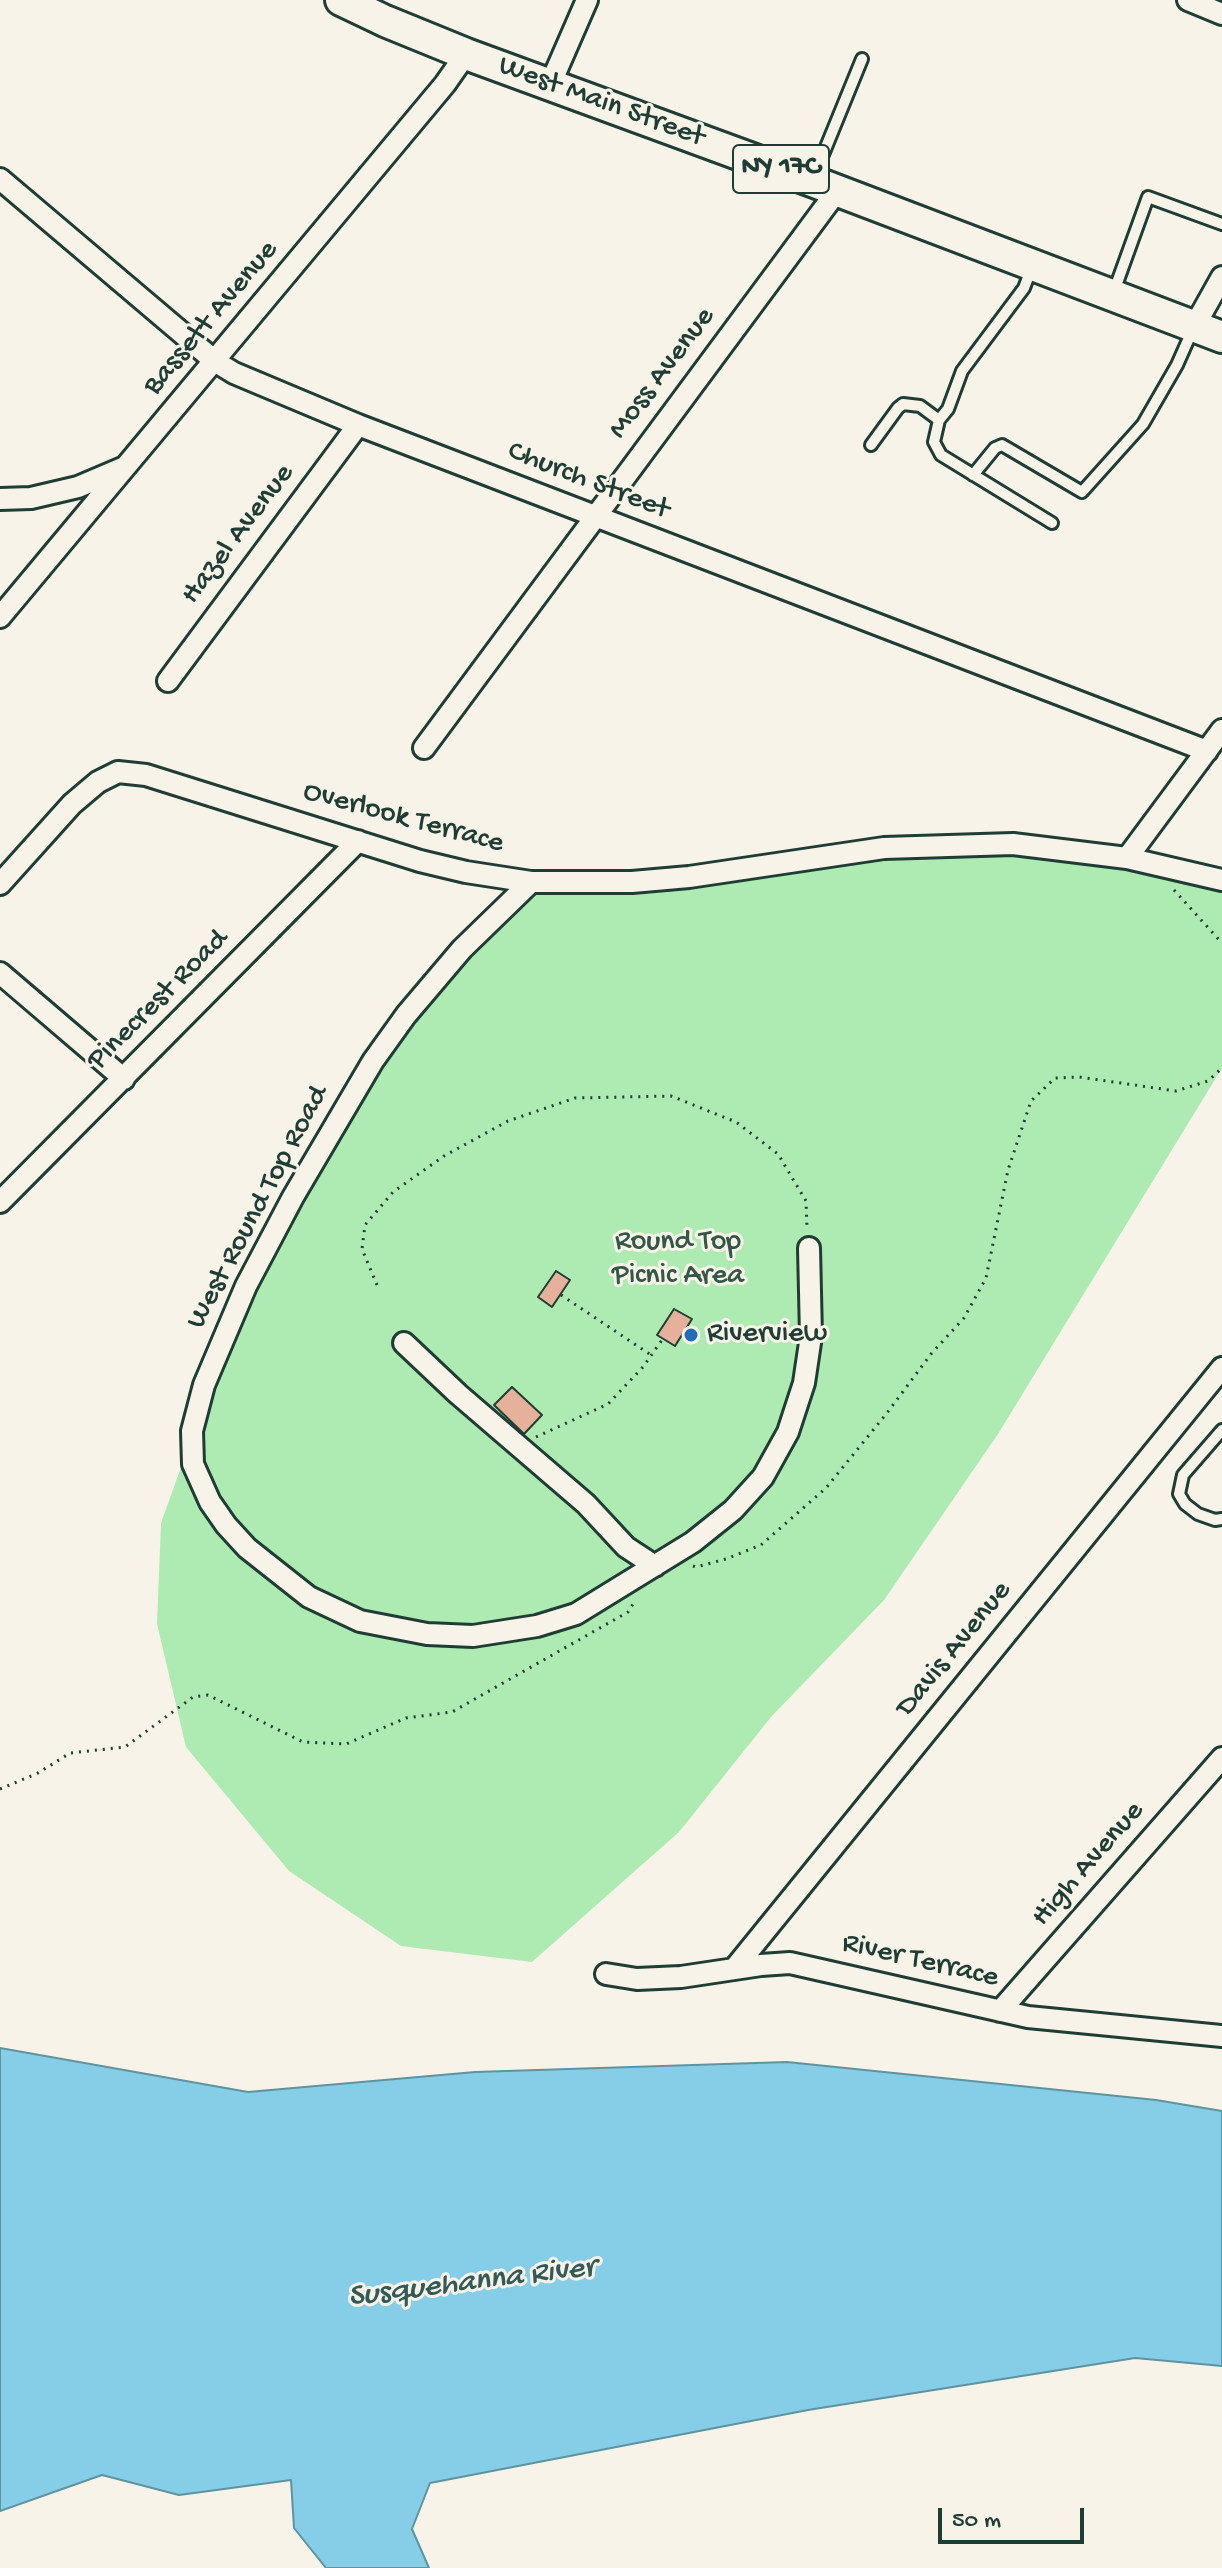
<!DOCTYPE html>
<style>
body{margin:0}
#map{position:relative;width:1222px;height:2568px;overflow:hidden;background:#f7f3e8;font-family:"Gochi Hand",sans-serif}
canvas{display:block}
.scale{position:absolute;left:938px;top:2508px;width:146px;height:36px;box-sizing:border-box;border:4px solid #1f3d34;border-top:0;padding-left:10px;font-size:24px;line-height:28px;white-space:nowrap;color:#1f3d34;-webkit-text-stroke:6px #f7f3e8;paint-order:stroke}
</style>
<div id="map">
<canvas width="1222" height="2568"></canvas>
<div class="scale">50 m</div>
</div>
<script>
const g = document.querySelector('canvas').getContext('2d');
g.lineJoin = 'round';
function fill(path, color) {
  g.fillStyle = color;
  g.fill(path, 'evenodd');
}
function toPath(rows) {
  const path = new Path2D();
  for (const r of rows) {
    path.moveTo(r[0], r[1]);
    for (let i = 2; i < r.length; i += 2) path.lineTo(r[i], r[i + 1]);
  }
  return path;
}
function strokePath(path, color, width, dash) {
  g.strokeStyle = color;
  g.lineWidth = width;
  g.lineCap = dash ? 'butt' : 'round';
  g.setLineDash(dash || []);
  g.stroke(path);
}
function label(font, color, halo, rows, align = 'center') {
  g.font = font + ' "Gochi Hand",sans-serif';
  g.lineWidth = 6;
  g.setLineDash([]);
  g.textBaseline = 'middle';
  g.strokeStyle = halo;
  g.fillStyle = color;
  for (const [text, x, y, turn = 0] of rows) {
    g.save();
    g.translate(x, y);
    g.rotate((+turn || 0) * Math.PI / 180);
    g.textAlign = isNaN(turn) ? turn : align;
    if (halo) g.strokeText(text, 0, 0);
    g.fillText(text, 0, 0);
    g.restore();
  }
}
fill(toPath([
 [884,848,1127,858,1222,882,1222,1068,998,1434,884,1600,771,1717,679,1832,532,1962,401,1946,289,1871,186,1747,157,1624,161,1523,246,1286,373,1061,531,882,689,877]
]), '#aeebb2');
const water = toPath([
 [0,2048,248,2092,475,2072,787,2062,1156,2100,1222,2111,1222,2366,1135,2358,808,2410,430,2483,412,2529,429,2568,326,2568,294,2528,291,2480,179,2495,102,2475,0,2511,0,2048]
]);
fill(water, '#86cee7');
strokePath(water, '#5d949f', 2);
const building = toPath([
 [556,1271,570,1280,552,1307,538,1297,556,1271],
 [674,1309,692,1319,675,1346,657,1335,674,1309],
 [512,1387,542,1415,524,1434,494,1405,512,1387]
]);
fill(building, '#e6b19b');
strokePath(building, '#1f3d34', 2);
const service = toPath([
 [813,179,862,59],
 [1032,267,1024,288,962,371,948,409,939,420,934,442,941,455,1052,523],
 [1113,294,1148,197,1222,224],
 [871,445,898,408,903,404,920,406,939,420],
 [973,475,995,448,1002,445,1082,492,1143,424,1177,365,1193,329],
 [1222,1430,1183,1475,1179,1494,1185,1504,1198,1514,1215,1520,1222,1519]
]);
const minor = toPath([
 [1188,0,1222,14],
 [550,85,587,0],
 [0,179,216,362,234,373,358,425,1207,751],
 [1194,327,1222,277],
 [0,499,31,498,78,487,125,467],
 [0,617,445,84,466,54],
 [168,681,358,425],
 [424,748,837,191],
 [1127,858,1222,730],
 [531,882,462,949,406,1015,373,1061,293,1197,246,1286,204,1385,192,1431,193,1464,210,1502,226,1525,247,1548,309,1597,360,1621,427,1634,473,1636,537,1626,576,1614,693,1542,733,1510,763,1477,788,1432,804,1383,811,1336,809,1248],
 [0,884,72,804,98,782,118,772,146,775,420,861,466,872,531,882,632,882,689,877,884,848,1013,844,1127,858,1222,880],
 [0,973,124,1079],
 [0,1202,358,841],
 [404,1343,458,1394,586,1504,626,1547,655,1566],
 [734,1969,1222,1368],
 [606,1974,637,1979,681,1977,761,1965,790,1963,1028,2017,1222,2036],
 [1000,2011,1222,1758]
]);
const primary = toPath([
 [341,0,385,21,466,54,812,181,1222,337]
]);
strokePath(service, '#1f3d34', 16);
strokePath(minor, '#1f3d34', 26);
strokePath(primary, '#1f3d34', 36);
strokePath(toPath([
 [1174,890,1222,943],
 [377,1285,362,1249,365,1225,393,1192,444,1156,508,1121,575,1098,671,1096,736,1122,778,1154,806,1201,807,1228],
 [561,1295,651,1355],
 [536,1437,608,1404,643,1367,662,1340],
 [693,1566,696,1567,726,1559,761,1545,826,1488,887,1413,931,1354,964,1318,986,1278,1008,1170,1031,1101,1055,1078,1079,1077,1176,1091,1208,1081,1222,1068],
 [0,1789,38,1773,70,1753,125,1747,193,1697,208,1695,303,1742,346,1744,406,1718,452,1712,628,1612,633,1604]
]), '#1f3d34', 3, [2, 6]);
strokePath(service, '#f7f3e8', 10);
strokePath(minor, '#f7f3e8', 20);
strokePath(primary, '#f7f3e8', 30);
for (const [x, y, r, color] of [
 [691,1335,8,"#1f6fb2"]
]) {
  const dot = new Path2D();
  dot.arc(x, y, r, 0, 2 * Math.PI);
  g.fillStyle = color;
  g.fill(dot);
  strokePath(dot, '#f7f3e8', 3);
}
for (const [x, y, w] of [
 [781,169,96]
]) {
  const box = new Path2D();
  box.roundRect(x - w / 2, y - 24, w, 48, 6);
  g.fillStyle = '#f7f3e8';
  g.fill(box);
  strokePath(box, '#1f3d34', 2);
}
label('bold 28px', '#1f3d34', null, [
 ["NY 17C",781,169]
]);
label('30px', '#1f3d34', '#f7f3e8', [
 ["West Main Street",601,103,20],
 ["Bassett Avenue",212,319,-50],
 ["Moss Avenue",663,374,-53],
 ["Church Street",588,482,21],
 ["Hazel Avenue",239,535,-53],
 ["Overlook Terrace",403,819,15],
 ["Pinecrest Road",159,1001,-45],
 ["West Round Top Road",259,1208,-62],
 ["Davis Avenue",955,1650,-51],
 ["High Avenue",1089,1865,-49],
 ["River Terrace",920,1962,13]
]);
label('30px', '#345747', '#f7f3e8', [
 ["Round Top",678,1243],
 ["Picnic Area",678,1277]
]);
label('30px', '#1f3d34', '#f7f3e8', [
 ["Riverview",707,1335]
], 'left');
label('italic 32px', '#345a58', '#f7f3e8', [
 ["Susquehanna River",472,2284,-7]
]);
</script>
